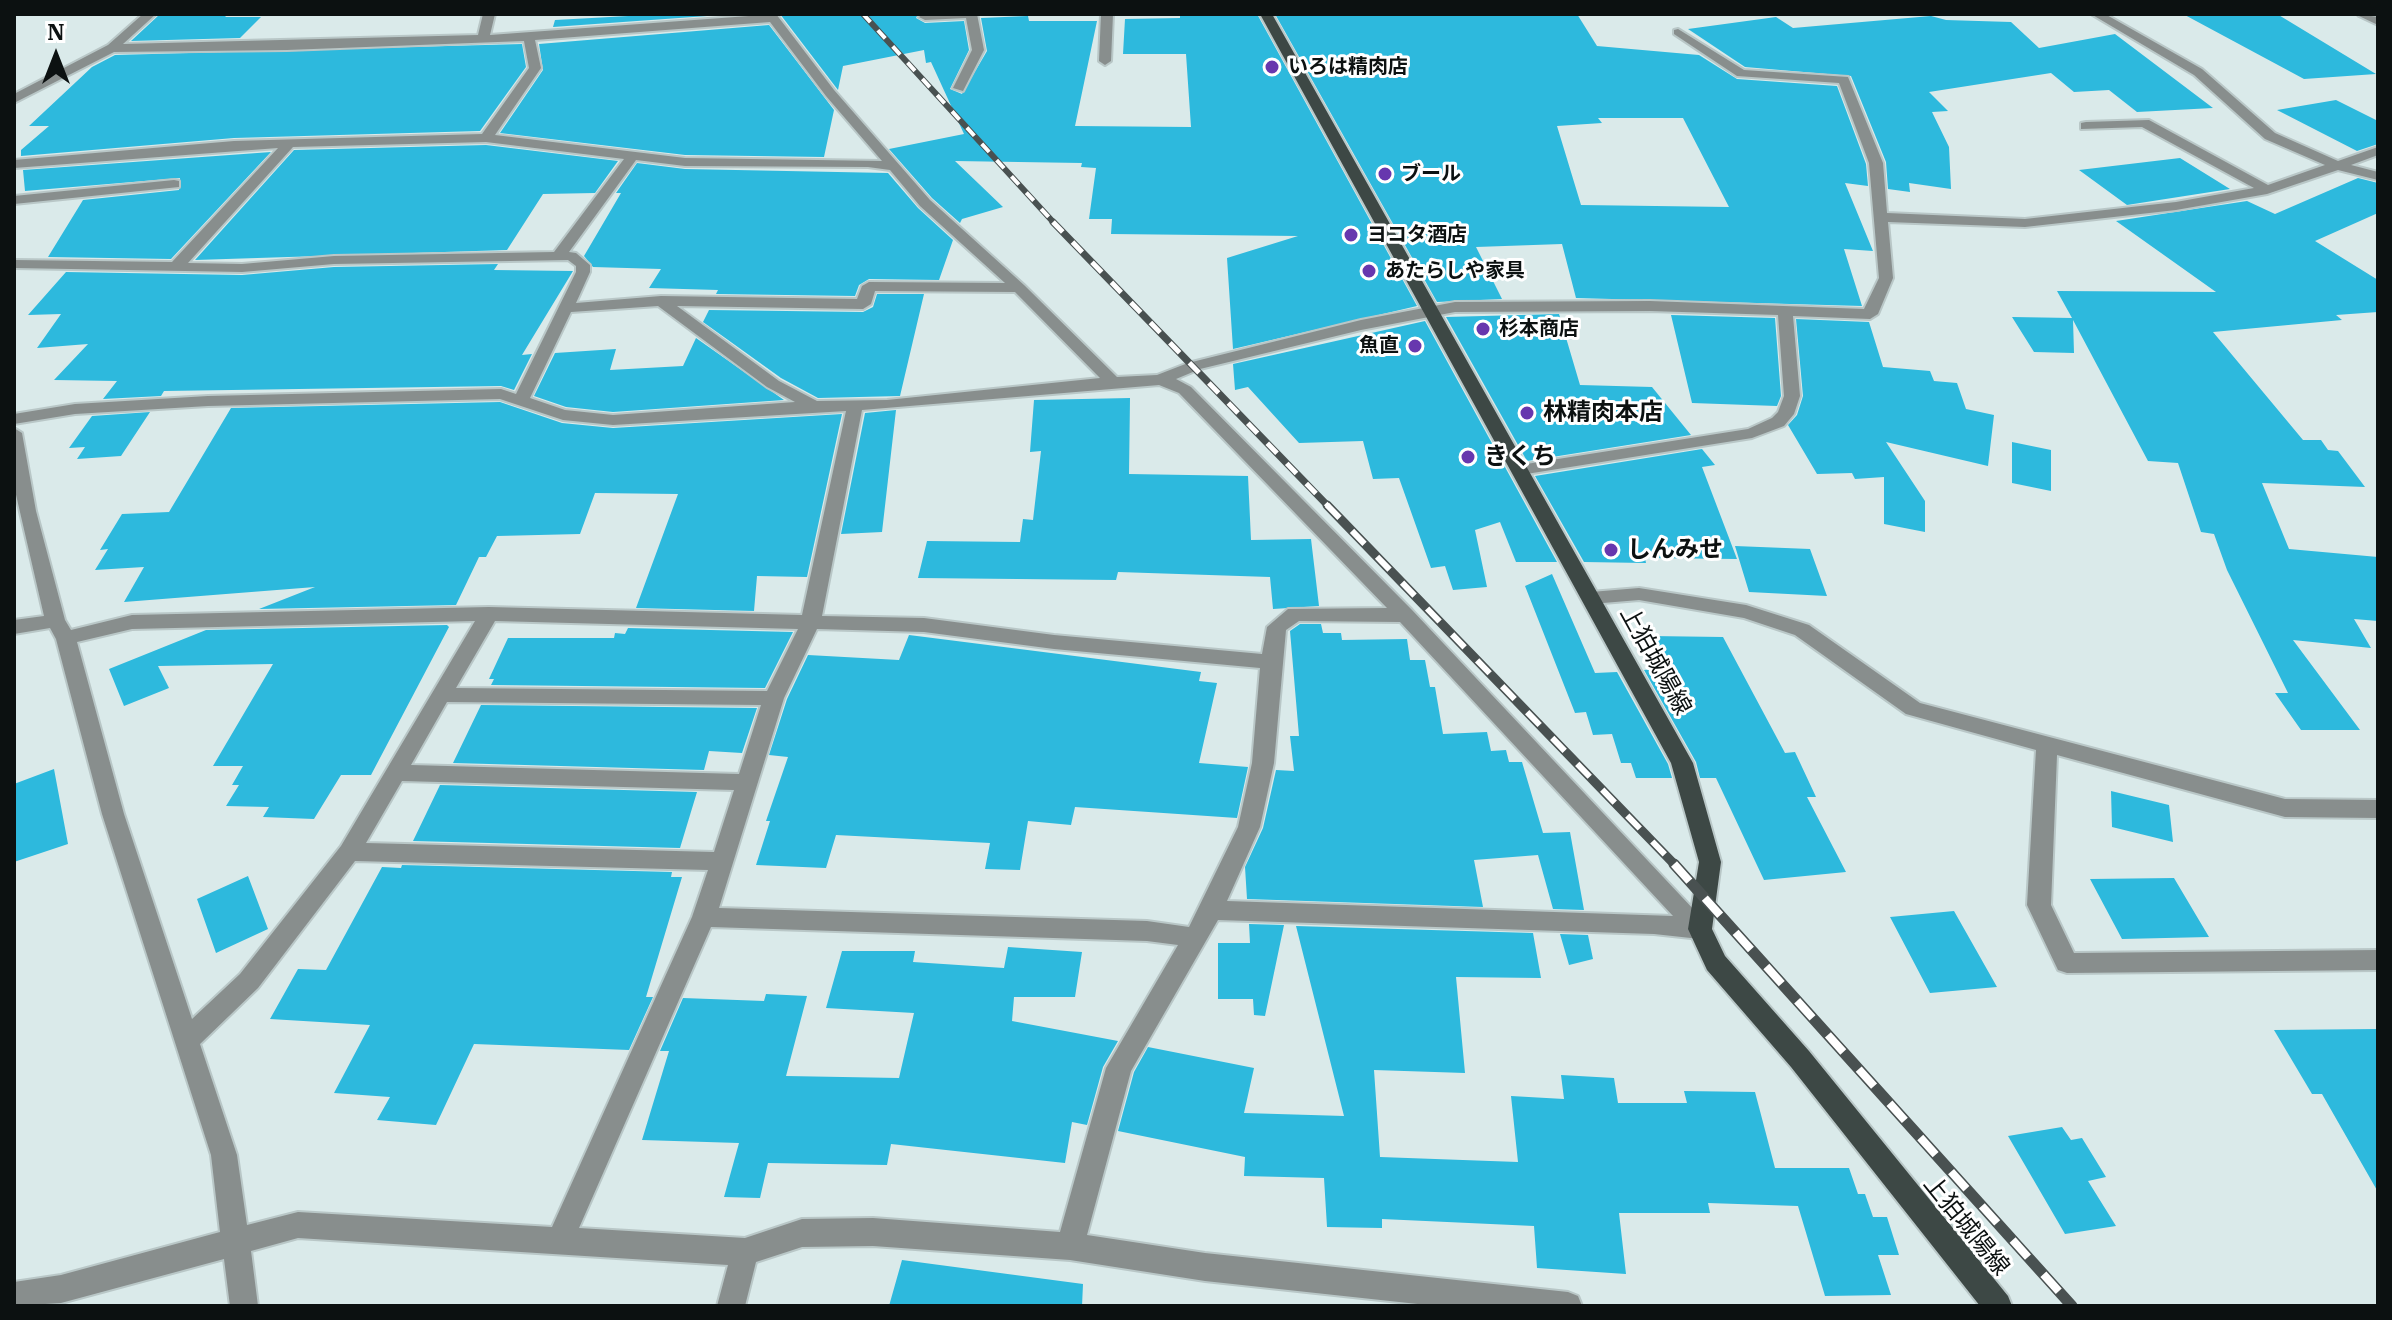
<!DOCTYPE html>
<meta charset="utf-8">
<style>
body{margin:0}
#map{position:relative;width:2392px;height:1320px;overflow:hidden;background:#daeaea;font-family:"IBM Plex Serif",serif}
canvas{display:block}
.frame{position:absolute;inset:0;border:16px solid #0c1111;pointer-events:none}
.north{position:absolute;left:16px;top:16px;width:80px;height:80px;-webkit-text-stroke:6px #fff;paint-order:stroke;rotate:0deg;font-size:22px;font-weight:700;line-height:32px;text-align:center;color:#0c1111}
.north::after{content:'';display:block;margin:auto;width:28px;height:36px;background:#0c1111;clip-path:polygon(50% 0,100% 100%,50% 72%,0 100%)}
</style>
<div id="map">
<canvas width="2392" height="1320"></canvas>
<div class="frame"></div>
<div class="north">N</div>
</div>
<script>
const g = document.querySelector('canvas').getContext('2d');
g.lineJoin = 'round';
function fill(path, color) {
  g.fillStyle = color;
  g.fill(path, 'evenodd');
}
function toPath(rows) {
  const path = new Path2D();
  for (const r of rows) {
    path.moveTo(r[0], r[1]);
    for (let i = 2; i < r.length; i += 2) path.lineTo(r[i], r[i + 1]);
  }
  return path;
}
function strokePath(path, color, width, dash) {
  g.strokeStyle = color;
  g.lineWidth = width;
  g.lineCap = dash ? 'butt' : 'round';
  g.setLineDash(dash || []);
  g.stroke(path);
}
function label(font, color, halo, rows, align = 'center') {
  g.font = font + ' "IBM Plex Serif","Noto Sans JP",serif';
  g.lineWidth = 6;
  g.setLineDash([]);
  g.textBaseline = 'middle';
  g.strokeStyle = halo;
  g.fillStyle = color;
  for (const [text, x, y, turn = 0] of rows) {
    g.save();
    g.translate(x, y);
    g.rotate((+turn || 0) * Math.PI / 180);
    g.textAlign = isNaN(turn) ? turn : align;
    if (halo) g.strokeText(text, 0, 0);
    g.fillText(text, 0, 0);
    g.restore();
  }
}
fill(toPath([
 [228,14,225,17,261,17,240,38,131,41,159,15],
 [665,14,735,14,553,27,555,20],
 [780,14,918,14,916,18,925,23,964,21,969,50,950,89,962,94,987,51,981,18,1028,16,1029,21,1097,21,1075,126,1191,127,1186,54,1123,54,1125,19,1180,18,1180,14,1257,14,1417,306,1233,349,1227,258,1298,236,1111,234,1112,219,1089,219,1096,168,1081,167,1082,163,955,161,1003,207,962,219,960,223,932,198,889,149,964,134,931,62,926,63,924,50,843,66,838,90],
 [1275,14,1577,14,1597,46,1699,55,1737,79,1837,86,1866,164,1868,186,1845,183,1873,251,1844,249,1862,306,1576,298,1562,244,1476,247,1502,299,1437,302],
 [1598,118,1683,118,1729,207,1581,205,1557,126,1602,123],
 [2183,14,2277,14,2376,74,2304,79],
 [1931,16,1946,20,2011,22,2039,48,2115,34,2213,108,2137,112,2109,90,2074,92,2051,73,1929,92,1948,111,1932,112,1949,147,1951,189,1909,183,1910,192,1888,189,1886,162,1851,76,1745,67,1688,29,1776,17,1793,28],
 [769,25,834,110,824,157,685,155,500,133,543,70,539,44],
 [522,44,526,67,480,131,234,138,21,156,21,150,49,126,29,126,92,67,115,55],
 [2336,100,2378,121,2378,144,2357,151,2277,110],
 [486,145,618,161,595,193,543,194,507,250,195,260,294,150],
 [271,152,171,259,48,257,83,200,179,190,180,178,25,191,23,170],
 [2180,158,2230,189,2127,205,2079,170],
 [637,163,685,169,888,173,918,208,953,240,939,280,869,279,859,285,855,296,716,294,718,290,649,288,661,269,593,267,584,256,621,193,616,193],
 [2358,178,2378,183,2378,213,2315,241,2378,280,2378,312,2336,315,2342,320,2213,332,2303,440,2321,440,2328,450,2338,451,2365,487,2262,483,2289,549,2378,557,2378,621,2354,619,2371,648,2293,640,2360,730,2301,730,2275,693,2288,693,2227,570,2214,534,2201,532,2178,463,2148,461,2073,320,2074,353,2034,352,2012,317,2072,318,2057,291,2216,292,2116,221,2247,201,2275,214],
 [498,264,494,270,573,271,522,355,532,354,514,390,501,386,164,391,161,396,103,399,117,381,54,380,88,344,37,348,61,314,28,315,66,272,242,275,334,267],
 [877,294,924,294,900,396,818,398,781,378,703,322,709,310,863,312,873,307],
 [1559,314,1580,385,1652,387,1691,435,1527,461,1446,317],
 [1671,315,1775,318,1781,396,1777,406,1692,403],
 [1796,319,1869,322,1883,367,1930,371,1934,381,1957,383,1966,409,1994,415,1988,466,1886,442,1925,501,1925,532,1884,524,1884,477,1855,479,1852,473,1817,474,1788,425,1797,415,1803,396],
 [1425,321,1557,562,1516,562,1500,522,1475,530,1487,587,1453,590,1445,566,1431,568,1399,478,1373,479,1363,441,1299,443,1248,387,1235,390,1233,364],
 [696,338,784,400,613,412,566,407,534,396,555,353,616,349,610,370,683,366],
 [1130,398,1129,474,1248,476,1251,540,1311,539,1319,606,1273,609,1270,577,1118,572,1116,580,918,578,927,541,1020,542,1023,519,1033,520,1041,451,1030,452,1034,400],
 [500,402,562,423,613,428,842,414,807,577,757,576,754,611,636,608,678,494,595,493,580,534,497,536,486,557,479,557,456,605,259,609,315,587,124,602,144,567,95,570,108,549,100,550,122,514,169,512,231,408],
 [896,410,882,532,841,534,865,413],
 [150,412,121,456,77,459,85,447,69,448,92,416],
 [2012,442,2051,450,2051,491,2012,483],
 [1702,449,1715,465,1702,467,1737,559,1645,558,1646,563,1584,562,1535,476],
 [1735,546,1810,549,1827,596,1749,592],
 [1552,574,1595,673,1617,672,1668,764,1672,778,1636,778,1631,763,1621,763,1612,734,1593,735,1586,712,1575,713,1525,586],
 [1300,624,1321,624,1323,633,1341,633,1342,640,1407,639,1410,660,1425,660,1430,687,1435,687,1443,734,1487,732,1491,751,1506,750,1509,762,1522,762,1543,833,1570,832,1584,910,1553,909,1538,855,1474,860,1483,907,1247,899,1245,867,1263,828,1276,770,1294,771,1290,736,1299,736,1290,631],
 [447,625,449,627,371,775,341,775,314,819,263,817,269,807,226,806,239,785,232,785,243,766,213,766,273,664,158,666,169,688,124,706,109,669,206,630],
 [628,628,793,632,765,688,491,685,494,679,489,679,508,638,614,638,615,633,625,634],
 [909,635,1201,672,1199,681,1217,683,1199,763,1248,767,1237,818,1075,807,1071,825,1028,821,1020,870,985,869,990,843,836,835,826,868,756,865,770,821,766,821,788,757,769,755,787,699,808,655,899,660],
 [1650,636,1723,637,1785,753,1795,752,1816,797,1807,797,1846,872,1764,880,1716,778,1700,778,1696,762,1644,670,1660,668],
 [481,705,757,708,742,753,709,751,704,770,453,763],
 [54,769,68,844,14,862,14,784],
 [440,785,697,792,680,848,413,841],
 [2111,791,2169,805,2173,842,2112,827],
 [402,865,672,872,671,877,682,877,646,997,653,997,629,1050,474,1044,436,1125,377,1120,390,1097,334,1093,370,1025,270,1019,298,969,326,970,382,867,401,868],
 [248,876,268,929,216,953,197,899],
 [2174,878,2209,937,2122,939,2090,879],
 [1954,911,1997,987,1930,993,1890,917],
 [1249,924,1284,925,1265,1016,1254,1015,1253,999,1218,999,1218,943,1250,943],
 [1296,926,1533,933,1541,978,1456,977,1465,1073,1374,1070,1380,1157,1518,1162,1511,1096,1564,1099,1561,1075,1614,1078,1618,1103,1687,1103,1684,1091,1755,1092,1775,1168,1849,1168,1858,1194,1865,1194,1873,1217,1887,1217,1899,1255,1878,1255,1891,1295,1825,1296,1798,1206,1708,1203,1710,1213,1619,1213,1626,1274,1537,1268,1534,1226,1382,1219,1382,1228,1327,1227,1324,1178,1244,1176,1245,1157,1118,1131,1134,1072,1148,1047,1254,1068,1244,1113,1344,1116],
 [1560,934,1588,935,1593,959,1569,965],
 [1008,947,1082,952,1075,997,1014,997,1012,1021,1118,1041,1103,1067,1087,1125,1072,1122,1065,1163,891,1144,887,1165,768,1163,760,1198,724,1197,739,1143,642,1140,669,1051,660,1051,683,998,764,1001,766,994,807,996,786,1076,899,1078,914,1013,826,1008,842,951,915,951,913,962,1004,968],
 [2378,1029,2378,1192,2322,1094,2312,1094,2274,1030],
 [2062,1127,2071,1140,2082,1138,2106,1177,2088,1181,2116,1226,2065,1234,2008,1136],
 [902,1260,1083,1284,1082,1306,889,1306]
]), '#2db9dd');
const minor = toPath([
 [143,14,156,14,123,44,478,35,483,14,495,14,490,35,776,14,834,90,930,200,1024,285,1117,377,1157,375,1188,363,1361,320,1455,302,1650,301,1864,309,1879,278,1869,163,1839,83,1737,76,1674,34,1674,30,1678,29,1744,70,1848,77,1883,163,1887,213,2025,219,2176,202,2254,188,2142,127,2081,129,2081,123,2086,122,2149,120,2268,185,2325,165,2265,139,2194,75,2091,14,2105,14,2202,69,2275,133,2338,161,2378,147,2378,155,2351,165,2378,172,2378,180,2338,170,2267,194,2176,210,2025,227,1888,222,1893,278,1878,314,1870,319,1793,316,1800,396,1794,414,1784,426,1752,438,1520,475,1511,470,1520,465,1748,429,1772,418,1778,412,1784,396,1778,315,1650,311,1455,312,1361,330,1200,369,1176,379,1191,387,1412,610,1712,929,1708,936,1700,939,1654,934,1218,920,1131,1071,1087,1235,1205,1253,1568,1292,1578,1296,1582,1306,1436,1306,1205,1281,1070,1260,873,1246,802,1247,756,1262,745,1306,717,1306,728,1265,298,1238,251,1251,258,1306,230,1306,224,1259,61,1303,14,1306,14,1282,61,1275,220,1232,211,1155,102,814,56,639,50,628,14,634,14,620,44,616,14,486,14,428,22,433,36,511,65,620,71,630,132,615,489,607,802,615,846,411,613,425,563,420,500,399,208,406,75,414,14,424,14,414,75,404,208,396,501,389,516,394,576,272,576,266,568,260,334,264,242,272,14,268,14,260,172,262,278,148,14,168,14,160,234,141,482,134,529,68,524,41,287,50,114,52,14,103,14,94,108,45,143,14],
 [770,22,826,96,882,161,685,158,495,135,541,68,535,40,770,22],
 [486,142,624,159,554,252,334,256,242,264,188,263,293,147,486,142],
 [636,160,685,166,868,167,890,170,920,206,1005,283,869,282,862,286,857,299,661,296,576,303,590,272,590,265,576,253,569,252,636,160],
 [875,291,1015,292,1100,378,887,400,817,401,779,381,677,306,863,309,871,304,875,291],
 [658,306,767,387,795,402,613,415,565,410,530,398,571,312,658,306],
 [1159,385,1179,393,1387,608,1288,609,1267,627,1262,654,1054,635,924,618,822,616,862,410,1159,385],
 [475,621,341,846,240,974,192,1019,124,814,77,642,132,629,475,621],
 [495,621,798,629,767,691,456,688,495,621],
 [1299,621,1400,622,1673,916,1227,901,1260,827,1274,763,1286,630,1299,621],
 [817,629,924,632,1054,649,1260,668,1252,763,1238,827,1189,927,1147,921,719,908,784,698,817,629],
 [447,702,761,705,739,774,411,765,447,702],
 [402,781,734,790,714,852,366,843,402,781],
 [355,861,708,870,692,917,552,1227,298,1212,247,1225,237,1155,200,1044,258,988,355,861],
 [711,927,1147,941,1178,945,1106,1068,1060,1232,873,1218,802,1219,745,1238,579,1228,711,927],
 [923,14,977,14,984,50,963,91,953,88,972,50,966,18,925,20,919,17,923,14],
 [1101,14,1113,14,1111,61,1105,65,1099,61,1101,14],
 [2357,14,2378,17,2378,25,2359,16,2357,14],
 [174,180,179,181,179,187,14,204,14,196,174,180],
 [1639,588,1746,605,1809,625,1920,703,2285,799,2378,800,2378,818,2285,817,2057,755,2051,905,2074,953,2378,950,2378,970,2067,973,2058,970,2027,905,2036,750,1906,714,1795,635,1744,618,1639,600,1591,604,1581,598,1591,592,1639,588]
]);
const primary = toPath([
 [1260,14,1272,14,1693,763,1721,862,1712,929,1725,956,1809,1051,2008,1296,2012,1306,1980,1306,1791,1067,1707,970,1688,929,1699,862,1671,763,1260,14]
]);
strokePath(minor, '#b9c7c7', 4);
strokePath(primary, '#b9c7c7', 4);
fill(minor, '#888e8d');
fill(primary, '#3d4845');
const railFar3 = toPath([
 [863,14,1055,224]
]);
const railFar2 = toPath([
 [1053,222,1329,507]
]);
const railFar1 = toPath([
 [1327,505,1676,866]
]);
const rail = toPath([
 [1674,864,2072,1306]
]);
strokePath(railFar3, '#495151', 6);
strokePath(railFar2, '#495151', 7);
strokePath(railFar1, '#495151', 9);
strokePath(rail, '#495151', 11);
strokePath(railFar3, '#fff', 4, [11]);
strokePath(railFar2, '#fff', 5, [14]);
strokePath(railFar1, '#fff', 6, [18]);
strokePath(rail, '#fff', 8, [23]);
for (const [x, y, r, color] of [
 [1272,67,8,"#6737ae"],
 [1385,174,8,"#6737ae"],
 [1351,235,8,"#6737ae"],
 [1369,271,8,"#6737ae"],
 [1483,329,8,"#6737ae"],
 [1415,346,8,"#6737ae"],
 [1527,413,8,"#6737ae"],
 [1468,457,8,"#6737ae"],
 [1611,550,8,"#6737ae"]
]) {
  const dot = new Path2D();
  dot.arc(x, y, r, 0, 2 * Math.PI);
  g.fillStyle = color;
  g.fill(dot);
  strokePath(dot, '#fff', 3);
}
label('bold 20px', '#0c1111', '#fff', [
 ["いろは精肉店",1288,67],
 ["ブール",1401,174],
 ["ヨコタ酒店",1367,235],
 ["あたらしや家具",1385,271],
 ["杉本商店",1499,329],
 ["魚直",1399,346,"right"]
], 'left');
label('bold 24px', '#0c1111', '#fff', [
 ["林精肉本店",1543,413],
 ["きくち",1484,457],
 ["しんみせ",1627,550]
], 'left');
label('24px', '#0c1111', '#fff', [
 ["上狛城陽線",1655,661,61],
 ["上狛城陽線",1966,1226,51]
]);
</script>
